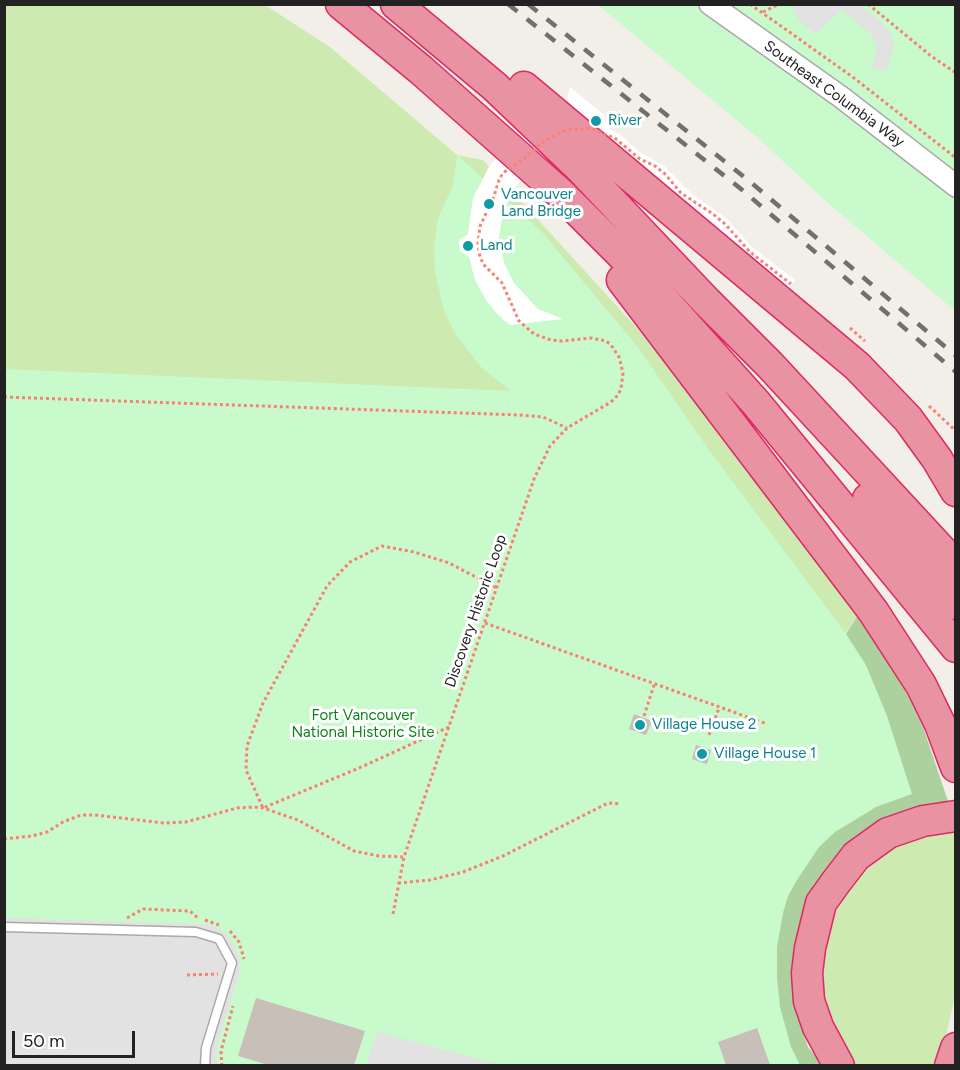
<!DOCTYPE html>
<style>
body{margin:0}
#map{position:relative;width:960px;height:1070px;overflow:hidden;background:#f2efe9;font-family:Figtree,sans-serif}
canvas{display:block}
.frame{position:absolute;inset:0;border:6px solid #222;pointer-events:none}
.scale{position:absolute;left:12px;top:1031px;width:123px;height:27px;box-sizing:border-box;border:3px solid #222;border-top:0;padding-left:8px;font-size:18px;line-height:21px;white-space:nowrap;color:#222;-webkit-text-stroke:4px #fff;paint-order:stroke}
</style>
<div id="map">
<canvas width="960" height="1070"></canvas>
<div class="frame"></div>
<div class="scale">50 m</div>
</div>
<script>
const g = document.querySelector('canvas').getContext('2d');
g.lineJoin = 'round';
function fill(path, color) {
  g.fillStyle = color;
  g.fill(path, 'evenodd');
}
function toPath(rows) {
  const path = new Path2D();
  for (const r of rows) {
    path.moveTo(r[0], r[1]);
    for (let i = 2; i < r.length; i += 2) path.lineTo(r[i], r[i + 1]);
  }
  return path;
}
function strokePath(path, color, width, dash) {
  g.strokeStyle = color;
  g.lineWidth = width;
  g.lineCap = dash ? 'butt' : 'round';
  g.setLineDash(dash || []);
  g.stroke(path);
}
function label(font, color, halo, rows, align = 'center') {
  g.font = font + ' Figtree,sans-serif';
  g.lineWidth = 6;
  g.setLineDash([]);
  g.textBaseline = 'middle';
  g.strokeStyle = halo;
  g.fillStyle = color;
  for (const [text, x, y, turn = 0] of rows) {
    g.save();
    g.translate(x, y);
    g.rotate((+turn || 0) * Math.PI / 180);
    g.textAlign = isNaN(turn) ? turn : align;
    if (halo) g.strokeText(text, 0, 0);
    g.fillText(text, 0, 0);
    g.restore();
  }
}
fill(toPath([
 [5,5,265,5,330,47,457,155,483,160,491,169,517,143,549,128,564,126,542,137,527,152,504,166,496,174,504,182,514,169,530,160,549,144,570,136,593,136,613,143,627,158,613,153,583,148,560,151,539,161,523,175,510,189,668,362,803,539,858,615,794,708,772,734,706,800,727,812,694,844,621,888,599,897,530,917,467,923,392,926,336,922,318,919,313,936,252,917,253,949,245,964,221,1051,222,1065,217,1065,217,1046,239,975,240,959,235,947,226,934,215,926,200,924,5,918,5,875,66,874,195,876,202,638,5,638],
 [634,715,652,721,647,735,629,729],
 [697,745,711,750,707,764,692,759],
 [955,830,955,996,946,1036,935,1065,855,1065,840,1042,822,995,821,953,835,913,855,877,894,843,940,831]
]), '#cdebb0');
fill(toPath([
 [858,615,891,662,923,727,950,807,850,843,795,951,799,1019,808,1047,823,1065,777,1065,599,897,846,634]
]), '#add19e');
fill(toPath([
 [598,5,955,5,955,311,828,203,758,138],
 [457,155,542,232,637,346,707,447,846,634,866,665,887,716,912,794,876,807,835,832,819,847,797,880,788,896,783,913,777,947,777,978,780,1007,791,1047,800,1065,5,1066,5,369,511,391,481,367,456,335,444,311,435,272,434,245,438,219,453,185]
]), '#c8facc');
fill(toPath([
 [792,5,861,5,883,24,892,35,894,46,886,71,872,68,877,47,872,35,842,10,815,34,798,19],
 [5,918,200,924,215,926,226,934,235,947,240,959,239,975,217,1046,217,1065,5,1066],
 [377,1032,502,1065,366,1065]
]), '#e2e2e2');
fill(toPath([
 [570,87,604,115,607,122,607,127,622,136,638,151,664,166,691,193,727,219,751,246,795,280,788,289,664,186,552,157,531,169,514,188,504,208,499,237,504,263,514,283,538,309,563,319,510,325,498,315,486,300,475,280,469,257,460,251,459,240,468,234,473,198,490,165,516,140,573,110,567,99]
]), '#fff');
fill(toPath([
 [634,714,652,721,646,735,629,729],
 [696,745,711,750,707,764,692,759],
 [256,998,365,1031,354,1065,268,1065,238,1056],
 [757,1028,770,1065,726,1065,718,1042]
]), '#c7bfb8');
const service = toPath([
 [4,927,196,932,219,939,232,963,206,1048,205,1066]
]);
const tertiary = toPath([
 [710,4,841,97,956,186]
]);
const motorway = toPath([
 [341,4,421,70,561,194,635,268,756,403,956,647],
 [396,4,494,86,581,169,707,302,770,365,956,566],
 [524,87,857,366,908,419,937,459,956,491],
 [622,280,873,611,921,685,940,724,956,767],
 [868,499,956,604],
 [839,1066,818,1027,809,1001,807,973,810,948,821,903,836,882,856,856,888,833,923,821,956,816],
 [950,1066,956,1048]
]);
strokePath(service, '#a9a9a9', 11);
strokePath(tertiary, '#a9a9a9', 24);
strokePath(motorway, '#dc2a67', 33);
strokePath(toPath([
 [750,4,854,78,956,158],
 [868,4,931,56,956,73],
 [763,12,779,4],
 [850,328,865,341],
 [4,397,519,415,543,417,567,428],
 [929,406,956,431],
 [485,623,767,724],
 [644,716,654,685],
 [449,727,359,768,263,808,246,770,247,746,263,703,327,586,350,562,382,546,414,552,449,563,497,588],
 [709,735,719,708],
 [4,839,32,836,47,832,63,822,81,815,95,815,164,823,186,822,237,808,254,807,263,808,298,820,354,851,379,856,404,857,534,479,550,446,567,428,611,402],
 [398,883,430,880,463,872,503,856,608,803,620,804],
 [393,914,404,857],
 [127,918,143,909,190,911,199,919],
 [205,920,219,925],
 [230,931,239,942,244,959],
 [187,975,218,974],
 [222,1066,221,1051,233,1006]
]), '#fa8072', 3, [3, 3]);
strokePath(service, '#fff', 8);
strokePath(tertiary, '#fff', 21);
strokePath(motorway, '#e892a2', 30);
strokePath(toPath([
 [508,4,741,189,956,372],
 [528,4,748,180,956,356]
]), '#707070', 4.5, [12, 12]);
strokePath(toPath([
 [611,402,618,395,621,389,623,373,619,357,611,345,606,341,591,338,562,341,551,340,534,334,519,321,502,283,483,264,479,253,478,243,480,226,493,199,499,180,503,173,525,158,543,142,566,130,577,129,593,129,616,139,640,159,655,166,665,174,681,193,713,214,725,224,750,252,791,284]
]), '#fa8072', 3, [3, 3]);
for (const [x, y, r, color] of [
 [596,121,6,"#0f9aa8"],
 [489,204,6,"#0f9aa8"],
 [468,246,6,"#0f9aa8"],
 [640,725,6,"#0f9aa8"],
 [702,754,6,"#0f9aa8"]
]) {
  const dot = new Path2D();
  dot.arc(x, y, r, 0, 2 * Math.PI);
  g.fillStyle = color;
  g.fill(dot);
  strokePath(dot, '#fff', 2);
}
label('15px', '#222', '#fff', [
 ["Southeast Columbia Way",834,94,36],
 ["Discovery Historic Loop",476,611,-71]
]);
label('15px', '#0d838f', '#fff', [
 ["River",608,121],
 ["Vancouver",501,195],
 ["Land Bridge",501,212],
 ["Land",480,246],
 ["Village House 2",652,725],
 ["Village House 1",714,754]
], 'left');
label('15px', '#0c8416', '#fff', [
 ["Fort Vancouver",363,716],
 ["National Historic Site",363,733]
]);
</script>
